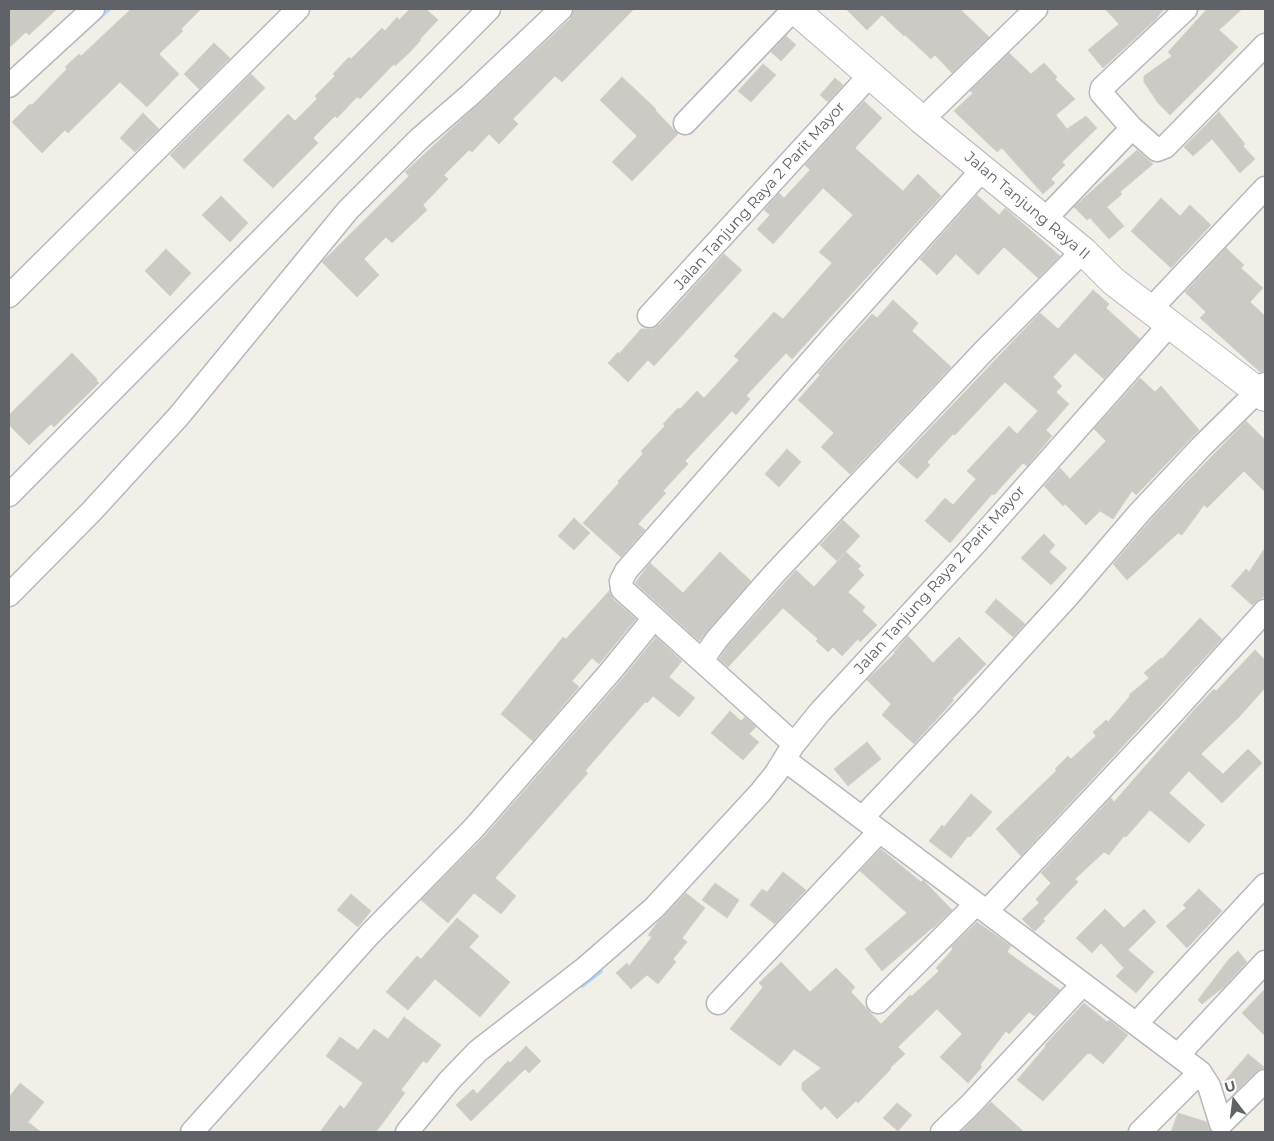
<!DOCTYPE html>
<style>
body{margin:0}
#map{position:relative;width:1274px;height:1141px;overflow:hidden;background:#f1efe8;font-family:Montserrat,sans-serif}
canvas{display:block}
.frame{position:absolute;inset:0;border:10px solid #5f6368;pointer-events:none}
.north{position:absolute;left:1209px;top:1076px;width:50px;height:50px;-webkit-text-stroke:4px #fff;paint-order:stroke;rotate:345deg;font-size:14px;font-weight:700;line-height:20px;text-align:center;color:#5f6368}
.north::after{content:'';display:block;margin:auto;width:18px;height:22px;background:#5f6368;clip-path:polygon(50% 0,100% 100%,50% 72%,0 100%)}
</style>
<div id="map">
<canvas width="1274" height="1141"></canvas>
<div class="frame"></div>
<div class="north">U</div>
</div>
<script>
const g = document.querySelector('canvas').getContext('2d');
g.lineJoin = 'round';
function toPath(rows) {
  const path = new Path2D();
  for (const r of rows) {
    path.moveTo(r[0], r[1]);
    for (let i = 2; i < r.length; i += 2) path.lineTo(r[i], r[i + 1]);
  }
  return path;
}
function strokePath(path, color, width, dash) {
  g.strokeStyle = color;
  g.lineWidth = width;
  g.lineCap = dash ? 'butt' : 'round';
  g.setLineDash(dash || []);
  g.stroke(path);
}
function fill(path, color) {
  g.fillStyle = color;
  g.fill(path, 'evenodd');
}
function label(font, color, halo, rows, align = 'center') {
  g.font = font + ' Montserrat,sans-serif';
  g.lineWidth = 4.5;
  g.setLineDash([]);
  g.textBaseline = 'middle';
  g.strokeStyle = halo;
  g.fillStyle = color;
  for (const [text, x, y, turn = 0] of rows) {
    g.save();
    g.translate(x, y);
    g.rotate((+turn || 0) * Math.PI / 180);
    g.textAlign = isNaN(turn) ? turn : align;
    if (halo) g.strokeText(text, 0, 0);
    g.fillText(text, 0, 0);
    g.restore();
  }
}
strokePath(toPath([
 [99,17,108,9],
 [582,985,600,971]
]), '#aadaff', 5.5);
const building = toPath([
 [9,9,57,9,29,35,26,32,9,48,9,9],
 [131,9,201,9,181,29,183,31,159,54,179,74,147,107,120,82,68,133,65,130,42,153,12,122,30,104,32,105,67,69,65,67,79,54,81,56,131,9],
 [410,9,426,9,438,20,420,39,421,40,410,52,395,66,394,64,360,99,357,97,337,118,335,116,313,138,318,143,273,188,243,160,288,114,295,121,317,99,315,96,335,76,333,74,349,57,351,59,382,28,385,31,397,17,399,20,410,9],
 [574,9,634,9,562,82,555,76,513,119,518,124,499,144,489,134,472,152,469,150,444,175,448,179,423,205,427,210,392,243,386,237,364,259,379,275,357,297,322,262,409,176,405,172,570,19,574,9],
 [846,9,960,9,989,37,952,73,935,55,931,59,905,35,904,36,882,15,867,30,846,9],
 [1105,9,1164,9,1156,19,1103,68,1088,50,1119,24,1105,9],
 [1207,9,1242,9,1219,30,1238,47,1170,115,1158,103,1144,82,1144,76,1172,56,1168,52,1207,9],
 [786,36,796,45,781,61,771,52,786,36],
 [214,43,230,58,199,89,184,74,214,43],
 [1009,53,1031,74,1044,63,1057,77,1055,79,1075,99,1056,115,1067,129,1086,116,1097,128,1062,162,1065,165,1051,179,1055,183,1043,194,1002,148,997,152,954,111,973,93,970,91,1009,53],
 [763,64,776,75,751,102,738,91,763,64],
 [251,74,265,88,184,169,170,155,251,74],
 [622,77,656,109,655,110,678,134,632,181,612,162,637,136,600,100,622,77],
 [835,78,843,85,828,102,820,95,835,78],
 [864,101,882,118,855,148,903,191,918,174,941,196,792,359,786,353,746,396,750,399,736,415,732,411,685,461,688,464,663,491,666,493,638,524,645,530,621,557,583,523,619,483,618,481,643,454,641,451,665,426,663,424,678,408,680,409,697,391,704,398,739,360,734,356,774,312,783,319,832,263,819,252,853,215,823,188,773,244,757,229,770,215,764,210,779,193,784,198,810,170,805,165,864,101],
 [1219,112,1245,144,1243,146,1255,159,1240,173,1212,139,1193,156,1184,147,1219,112],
 [143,113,159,129,135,152,120,138,143,113],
 [1137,150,1153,164,1120,192,1122,194,1107,207,1124,226,1109,239,1090,218,1087,220,1074,207,1137,150],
 [977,195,999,215,1005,208,1060,256,1038,278,1004,247,978,275,956,254,937,275,920,259,977,195],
 [221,196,248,223,230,242,202,215,221,196],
 [1161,198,1180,216,1190,205,1211,225,1171,268,1131,231,1161,198],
 [1226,248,1244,265,1241,268,1263,288,1250,302,1265,316,1265,371,1260,372,1200,318,1206,312,1185,292,1226,248],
 [166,249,191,273,170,296,145,271,166,249],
 [724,254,742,270,654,366,648,360,628,382,608,363,618,352,619,354,641,329,652,329,659,325,724,254],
 [1093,290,1109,304,1106,308,1140,339,1104,379,1075,353,1053,377,1062,386,1056,392,1069,404,1046,430,1052,436,1027,466,1023,463,994,495,992,494,950,543,925,521,945,498,953,505,976,479,967,471,1009,426,1017,434,1038,411,1005,382,955,435,953,434,927,462,930,465,917,479,898,462,1040,313,1058,329,1093,290],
 [893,300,918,323,912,331,951,367,850,474,821,447,834,433,798,400,820,375,818,373,872,314,877,318,893,300],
 [72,353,97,379,96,380,99,383,54,427,51,424,29,445,9,425,9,415,72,353],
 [1140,378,1155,392,1161,386,1199,430,1136,495,1132,491,1113,519,1100,511,1086,525,1065,504,1063,506,1044,486,1060,468,1070,479,1106,441,1094,429,1140,378],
 [1246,421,1265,440,1265,492,1244,471,1207,508,1204,505,1182,535,1178,533,1127,580,1113,564,1155,515,1246,421],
 [787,449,801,462,779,487,765,474,787,449],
 [574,518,590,533,574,550,558,536,574,518],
 [843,520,860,536,837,561,820,545,843,520],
 [1044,534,1055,545,1049,552,1067,568,1051,585,1021,558,1044,534],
 [1265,548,1265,596,1252,605,1231,586,1246,569,1249,572,1265,548],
 [720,552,751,581,699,641,635,583,650,563,683,593,720,552],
 [846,552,861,566,858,569,864,575,848,592,865,607,862,611,877,625,860,642,858,639,842,656,833,647,828,652,816,641,818,639,783,608,728,667,719,659,727,647,796,570,814,587,846,552],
 [609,591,613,599,636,619,599,664,592,658,572,681,579,687,533,741,501,714,563,637,566,639,609,591],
 [996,599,1025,624,1013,637,985,612,996,599],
 [1200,618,1222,639,1021,856,996,829,1057,770,1055,769,1068,756,1071,759,1096,736,1093,732,1106,720,1108,722,1130,696,1129,695,1149,678,1144,673,1161,658,1162,659,1200,618],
 [908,636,933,663,959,637,986,664,952,699,954,700,914,744,882,715,891,704,867,680,895,653,894,652,908,636],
 [656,637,682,661,669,677,695,698,679,717,653,696,647,703,645,702,585,771,588,773,495,878,516,896,501,914,474,893,448,923,421,900,483,838,621,680,656,637],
 [1255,650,1265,660,1265,688,1240,716,1201,754,1223,774,1248,749,1262,763,1222,803,1189,771,1169,793,1205,825,1189,843,1150,810,1126,837,1124,836,1109,855,1104,852,1075,879,1078,882,1043,919,1045,921,1035,931,1033,930,1022,919,1039,903,1036,899,1051,883,1041,873,1111,798,1114,802,1195,709,1214,689,1216,691,1255,650],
 [730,711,741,721,745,717,756,727,749,734,759,742,743,760,711,733,730,711],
 [867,742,881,759,848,786,834,769,867,742],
 [971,794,992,812,970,837,968,836,951,858,929,841,942,825,944,827,971,794],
 [881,849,921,882,923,880,925,882,952,910,933,928,932,928,882,971,865,949,907,913,860,871,881,849],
 [783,872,806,890,775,924,750,905,762,889,767,892,783,872],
 [715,883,739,900,727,918,702,900,715,883],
 [1199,889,1222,911,1187,948,1166,926,1186,908,1183,905,1199,889],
 [686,893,705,908,682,938,687,942,673,959,676,962,658,984,647,975,631,989,616,973,627,963,629,966,652,937,648,935,657,923,686,893],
 [351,894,371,911,358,927,337,910,351,894],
 [1105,909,1124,928,1144,909,1156,922,1128,950,1154,972,1136,993,1116,976,1124,968,1101,943,1092,953,1076,938,1105,909],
 [457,918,479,936,469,947,510,982,480,1017,435,979,408,1010,386,992,417,956,421,959,457,918],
 [977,922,1011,946,1007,952,1060,990,1035,1016,1029,1012,1009,1034,1006,1031,980,1065,982,1067,968,1083,940,1057,962,1034,937,1009,898,1047,905,1054,890,1068,891,1069,858,1103,856,1101,837,1119,825,1106,821,1110,802,1090,802,1083,821,1068,794,1049,780,1066,730,1029,763,987,759,983,781,962,810,992,836,968,855,987,851,992,881,1024,910,995,912,996,939,971,936,968,953,949,951,947,977,922],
 [1238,951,1247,962,1225,986,1202,1004,1198,1000,1229,959,1238,951],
 [1265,989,1265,1036,1242,1013,1265,989],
 [1084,1003,1107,1022,1109,1020,1128,1035,1103,1064,1090,1053,1087,1054,1043,1101,1017,1080,1046,1046,1045,1045,1084,1003],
 [404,1017,441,1045,427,1063,423,1061,401,1090,405,1093,376,1132,320,1132,340,1105,344,1109,363,1083,326,1056,340,1037,358,1050,374,1029,388,1039,404,1017],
 [526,1046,541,1061,529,1073,525,1069,471,1121,456,1105,473,1089,477,1094,508,1061,510,1063,526,1046],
 [1248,1054,1264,1067,1256,1072,1234,1093,1222,1084,1248,1054],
 [20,1083,44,1102,28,1122,41,1132,9,1132,9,1097,20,1083],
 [991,1102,1024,1132,961,1132,991,1102],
 [897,1103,912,1115,898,1131,883,1118,897,1103],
 [1178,1113,1207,1122,1211,1132,1171,1132,1178,1113]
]);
fill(building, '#cccac5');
strokePath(building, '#d6d1c6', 1);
const minor = toPath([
 [1186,9,1102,88,1101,93,1132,128,1157,150,1165,147,1265,45],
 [9,86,93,9],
 [922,120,1036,9],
 [685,123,794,9],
 [982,170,834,335,626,571,621,581,622,589,794,744,819,713,975,544,1170,324],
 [1045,219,1132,128],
 [9,296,298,9],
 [1150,310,1265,188],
 [649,316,870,75],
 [9,495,489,9],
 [9,595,91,512,178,417,348,210,419,139,470,95,561,9],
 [702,660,717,639,774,574,983,352,1083,251],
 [785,760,1200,1072,1209,1086,1221,1124,1265,1081],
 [862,818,967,707,1068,596,1140,512,1201,447,1265,384],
 [987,911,1171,715,1265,611],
 [878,1002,976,904],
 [718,1003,879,832],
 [1137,1023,1265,885],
 [1178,1055,1265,962],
 [192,1132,370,934,473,829,611,671,654,618],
 [407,1132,449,1081,478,1051,584,969,654,908,760,793,776,773,792,747],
 [942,1132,970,1105,1082,985],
 [1140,1132,1200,1072]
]);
const tertiary = toPath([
 [794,9,922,120,1083,251,1113,281,1265,397]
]);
strokePath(minor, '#b5b8bc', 25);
strokePath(tertiary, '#b5b8bc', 30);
strokePath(minor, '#fff', 22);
strokePath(tertiary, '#fff', 28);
label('15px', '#5f6368', '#fff', [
 ["Jalan Tanjung Raya 2 Parit Mayor",760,196,-48],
 ["Jalan Tanjung Raya II",1027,206,40],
 ["Jalan Tanjung Raya 2 Parit Mayor",940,580,-48]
]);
</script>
